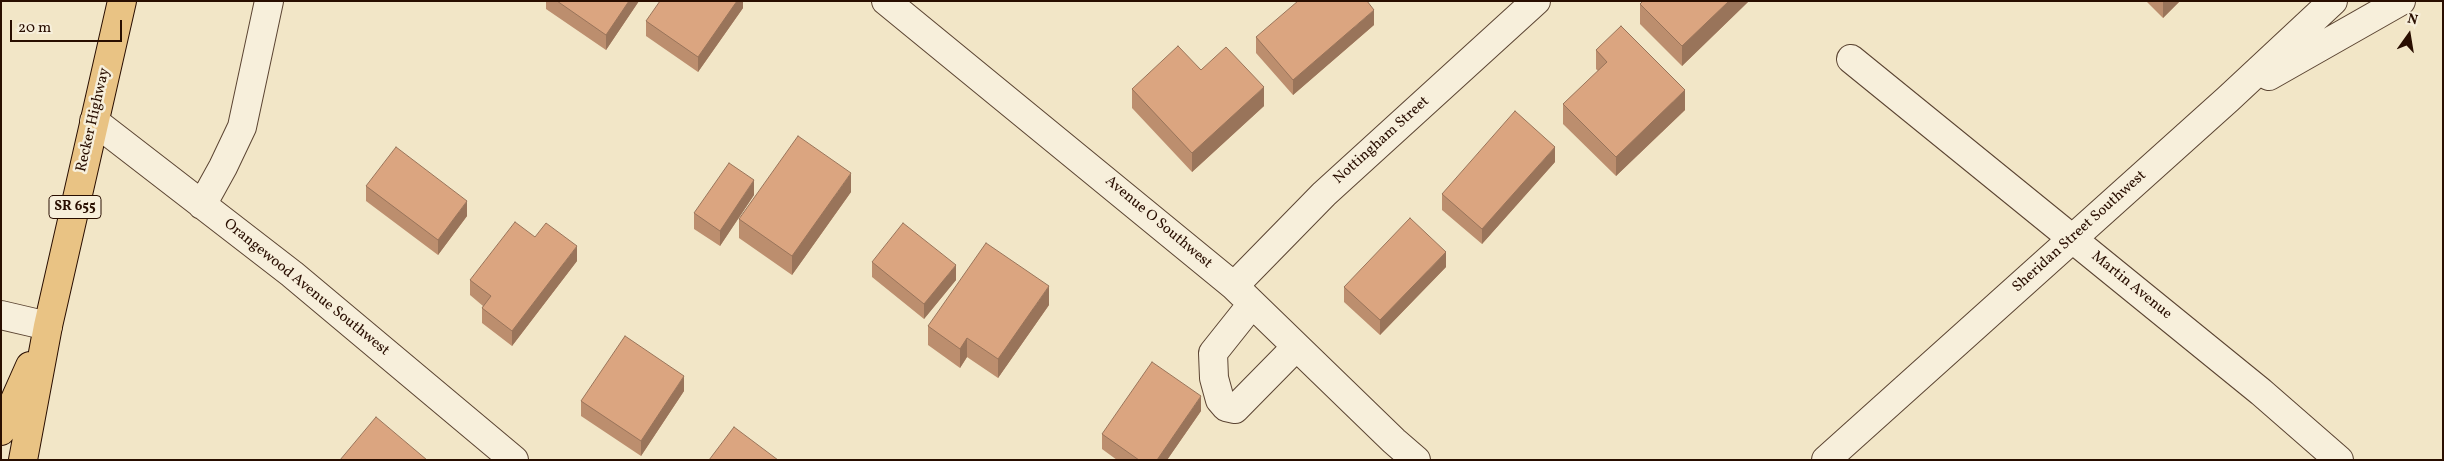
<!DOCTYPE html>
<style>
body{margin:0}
#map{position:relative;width:2444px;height:461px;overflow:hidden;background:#f2e6c7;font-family:Vollkorn,serif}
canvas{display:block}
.frame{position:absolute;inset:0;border:2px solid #290e00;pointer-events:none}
.north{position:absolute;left:2384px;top:10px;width:50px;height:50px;-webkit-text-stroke:4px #f7efdb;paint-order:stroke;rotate:13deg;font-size:14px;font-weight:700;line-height:20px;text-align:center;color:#290e00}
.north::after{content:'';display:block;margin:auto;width:18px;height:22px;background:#290e00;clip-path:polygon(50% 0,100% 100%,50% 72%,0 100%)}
.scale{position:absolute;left:10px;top:20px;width:112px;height:22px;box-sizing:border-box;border:2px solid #290e00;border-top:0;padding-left:6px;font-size:15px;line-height:18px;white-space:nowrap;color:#290e00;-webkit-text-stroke:4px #f7efdb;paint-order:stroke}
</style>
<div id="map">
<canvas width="2444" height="461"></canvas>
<div class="frame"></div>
<div class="north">N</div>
<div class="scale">20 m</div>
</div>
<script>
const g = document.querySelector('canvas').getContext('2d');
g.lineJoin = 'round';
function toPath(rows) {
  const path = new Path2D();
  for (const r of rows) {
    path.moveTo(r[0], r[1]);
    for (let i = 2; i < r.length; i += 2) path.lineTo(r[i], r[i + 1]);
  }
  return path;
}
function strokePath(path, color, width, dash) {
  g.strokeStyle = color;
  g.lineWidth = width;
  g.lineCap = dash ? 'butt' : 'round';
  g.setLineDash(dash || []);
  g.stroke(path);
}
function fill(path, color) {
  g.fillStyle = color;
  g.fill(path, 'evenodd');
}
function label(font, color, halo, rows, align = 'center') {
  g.font = font + ' Vollkorn,serif';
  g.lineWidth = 5;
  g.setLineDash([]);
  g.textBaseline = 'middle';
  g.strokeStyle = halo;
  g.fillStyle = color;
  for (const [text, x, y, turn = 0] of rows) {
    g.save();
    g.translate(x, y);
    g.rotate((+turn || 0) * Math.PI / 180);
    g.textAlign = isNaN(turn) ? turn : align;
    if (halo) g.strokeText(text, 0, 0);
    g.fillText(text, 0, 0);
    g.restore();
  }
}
const minor = toPath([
 [886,1,1234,286,1394,441,1416,460],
 [1851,59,2261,392,2339,460],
 [2269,76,2401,1],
 [94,121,292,274,514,460],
 [202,205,223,167,242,127,269,1],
 [1234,286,1324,194,1536,1],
 [1252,304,1213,353,1214,378,1220,400,1226,407,1235,409,1296,347],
 [1,315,48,326],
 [1826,460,2228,99,2333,1]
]);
const major = toPath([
 [1,431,30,366],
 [23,460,48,326,122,1]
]);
strokePath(minor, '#5b4432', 30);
strokePath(major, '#290e00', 30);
strokePath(minor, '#f7efdb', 28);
strokePath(major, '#e9c384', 28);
fill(toPath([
 [546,1,639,1,606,50,546,9],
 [743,1,743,8,698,72,646,36,646,21],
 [1749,1,1682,66,1640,24,1640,4],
 [2146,1,2180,1,2163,18],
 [1374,25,1293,95,1256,53,1256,37],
 [1596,50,1685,110,1616,176,1563,124,1563,104,1598,71,1596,69],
 [1201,70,1264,106,1192,172,1132,108,1132,89],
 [1555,162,1482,244,1442,210,1442,194],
 [366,186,467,216,438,255,366,201],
 [851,192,792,275,739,238,739,219],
 [754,195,720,246,694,229,694,213],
 [577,261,512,346,482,323,482,308,483,306,470,295,470,280],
 [872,262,956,280,924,319,872,277],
 [1446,267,1380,335,1344,302,1344,287],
 [1049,305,998,378,967,357,960,368,928,345,928,326],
 [684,391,641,456,581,416,581,401],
 [1201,411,1167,460,1117,460,1102,449,1102,434]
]), '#bc8e6e');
fill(toPath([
 [629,1,639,1,606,50,606,35],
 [737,1,743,1,743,8,698,72,698,57],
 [1729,1,1749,1,1682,66,1682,46],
 [2163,1,2180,1,2163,18],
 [1374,10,1374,25,1293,95,1293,80],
 [1264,87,1264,106,1192,172,1192,153],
 [1685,90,1685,110,1616,176,1616,157],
 [1555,147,1555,162,1482,244,1482,229],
 [851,173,851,192,792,275,792,256],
 [754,180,754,195,720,246,720,231],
 [467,201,467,216,438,255,438,240],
 [577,246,577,261,512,346,512,331],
 [1446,252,1446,267,1380,335,1380,320],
 [956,265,956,280,924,319,924,304],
 [1049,286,1049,305,998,378,998,359],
 [967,338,967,357,960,368,960,349],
 [684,376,684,391,641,456,641,441],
 [1201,396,1201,411,1167,460,1157,460]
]), '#99745a');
const building = toPath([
 [557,1,629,1,606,35,557,1],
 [660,1,737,1,698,57,646,21,660,1],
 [1298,1,1367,1,1374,10,1293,80,1256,37,1298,1],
 [1643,1,1729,1,1682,46,1640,4,1643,1],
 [1621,26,1685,90,1616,157,1563,104,1607,62,1596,50,1621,26],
 [1178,46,1201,70,1226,47,1264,87,1192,153,1132,89,1178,46],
 [1515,111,1555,147,1482,229,1442,194,1515,111],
 [798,136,851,173,792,256,739,219,798,136],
 [396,147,467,201,438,240,366,186,396,147],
 [729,163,754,180,720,231,694,213,729,163],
 [1410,218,1446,252,1380,320,1344,287,1410,218],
 [515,222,535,237,546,223,577,246,512,331,482,308,491,296,470,280,515,222],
 [903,223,956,265,924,304,872,262,903,223],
 [986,243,1049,286,998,359,967,338,960,349,928,326,986,243],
 [625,336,684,376,641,441,581,401,625,336],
 [1152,362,1201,396,1157,460,1139,460,1102,434,1152,362],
 [376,417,427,460,340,460,376,417],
 [734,427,778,460,709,460,734,427]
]);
fill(building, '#dba580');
strokePath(building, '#99745a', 1);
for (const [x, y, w] of [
 [75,207,52]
]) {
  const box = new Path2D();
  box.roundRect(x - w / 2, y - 11.5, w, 23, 4);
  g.fillStyle = '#f7efdb';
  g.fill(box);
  strokePath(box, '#290e00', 1);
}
label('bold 14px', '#290e00', null, [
 ["SR 655",75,207]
]);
label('15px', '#290e00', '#f7efdb', [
 ["Recker Highway",94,120,-77],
 ["Nottingham Street",1382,141,-42],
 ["Avenue O Southwest",1158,223,40],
 ["Sheridan Street Southwest",2080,232,-42],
 ["Martin Avenue",2131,286,39],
 ["Orangewood Avenue Southwest",306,288,39]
]);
</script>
